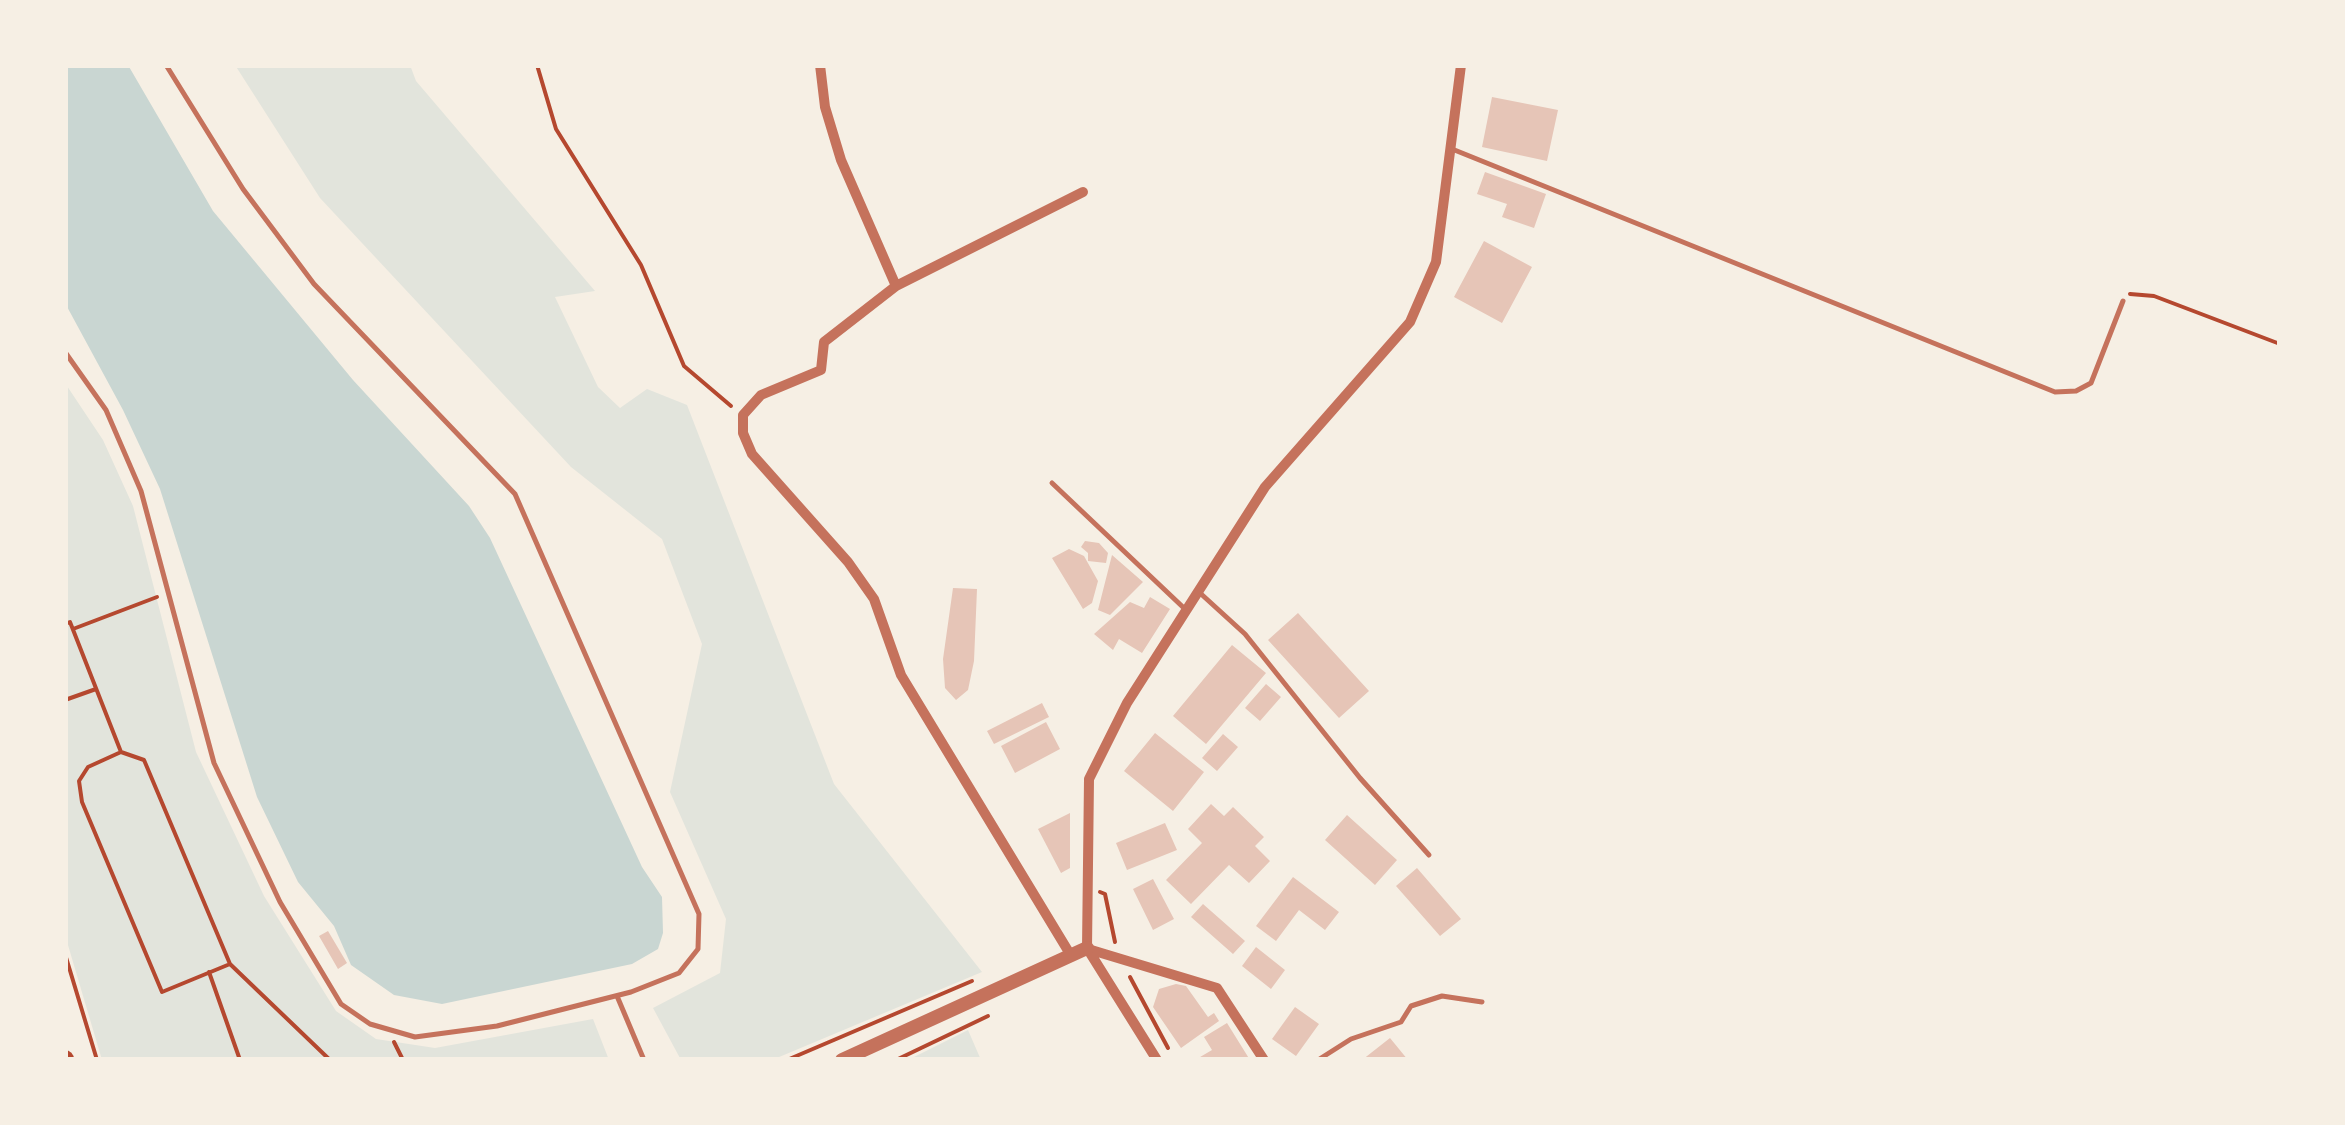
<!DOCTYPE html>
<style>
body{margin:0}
#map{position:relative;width:2345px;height:1125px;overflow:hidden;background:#f6efe4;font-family:"Open Sans",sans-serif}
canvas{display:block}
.frame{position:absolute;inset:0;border:68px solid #f6efe4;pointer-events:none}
</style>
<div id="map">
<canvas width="2345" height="1125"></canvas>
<div class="frame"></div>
</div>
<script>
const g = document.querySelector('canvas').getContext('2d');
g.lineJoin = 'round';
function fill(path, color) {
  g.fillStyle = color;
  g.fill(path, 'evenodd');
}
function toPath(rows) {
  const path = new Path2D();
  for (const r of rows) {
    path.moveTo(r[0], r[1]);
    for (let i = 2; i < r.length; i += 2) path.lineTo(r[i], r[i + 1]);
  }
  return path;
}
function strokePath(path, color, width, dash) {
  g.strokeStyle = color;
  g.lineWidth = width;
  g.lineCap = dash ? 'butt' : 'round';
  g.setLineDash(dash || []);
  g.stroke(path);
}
fill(toPath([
 [235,65,410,65,416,81,595,291,555,297,598,387,620,408,647,389,687,405,834,784,982,972,772,1060,681,1060,653,1008,720,973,726,919,670,792,702,644,662,539,571,467,320,198],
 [65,383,103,440,133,506,196,752,264,896,336,1011,376,1039,435,1048,593,1019,609,1060,102,1060,65,935],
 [968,1030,981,1060,908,1060]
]), '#e2e4dc');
fill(toPath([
 [65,65,128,65,213,211,353,380,469,506,490,538,642,867,662,897,663,933,658,949,632,964,442,1004,394,995,351,965,334,926,298,882,257,797,160,489,123,410,65,303]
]), '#c9d6d2');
fill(toPath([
 [1492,97,1558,110,1547,161,1482,147],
 [1485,172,1546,194,1534,228,1502,217,1507,204,1477,194],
 [1484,241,1532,267,1502,323,1454,297],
 [1085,541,1099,543,1108,553,1106,563,1088,561,1088,553,1081,547],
 [1069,549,1084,556,1098,581,1092,603,1083,609,1052,558],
 [1112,555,1143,582,1110,615,1098,610],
 [953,588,977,589,974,661,968,690,956,700,945,688,943,659],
 [1150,597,1170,609,1142,653,1119,639,1113,650,1094,634,1130,602,1144,608],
 [1298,613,1369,691,1339,718,1268,640],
 [1232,645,1266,673,1206,744,1173,716],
 [1266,684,1281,697,1260,721,1245,708],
 [1042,703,1049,717,994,744,987,731],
 [1046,722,1060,749,1015,773,1001,746],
 [1155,733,1204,772,1173,811,1124,771],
 [1223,734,1238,747,1217,771,1202,758],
 [1211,804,1224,816,1233,807,1264,837,1255,846,1270,861,1249,883,1229,865,1191,904,1166,880,1202,843,1188,829],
 [1070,813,1070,868,1061,873,1038,829],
 [1347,815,1397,860,1375,885,1325,840],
 [1165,823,1177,850,1127,870,1116,843],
 [1417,868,1461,919,1440,936,1396,886],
 [1293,877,1339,912,1325,930,1299,910,1276,941,1256,926],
 [1153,879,1174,919,1153,930,1133,889],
 [1203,904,1245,941,1233,954,1191,917],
 [328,931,347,963,338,969,319,936],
 [1256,947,1285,970,1271,989,1242,966],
 [1176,984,1186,986,1208,1017,1214,1013,1219,1021,1181,1048,1153,1007,1159,989],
 [1295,1007,1319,1024,1296,1056,1272,1039],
 [1227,1023,1250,1060,1195,1060,1212,1050,1204,1037],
 [1390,1038,1408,1060,1362,1060]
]), '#e6c5b7');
strokePath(toPath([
 [537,65,556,129,641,265,684,366,731,406],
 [2130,294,2154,296,2280,344],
 [65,624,70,622,121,752,144,760,230,964,330,1060],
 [73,629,157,597],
 [65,700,96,689],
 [121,752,88,767,79,781,82,802,162,992,230,964],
 [1100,892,1105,894,1115,942],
 [65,954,97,1060],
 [209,972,240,1060],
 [1130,977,1168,1048],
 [394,1042,403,1060],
 [787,1060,972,981],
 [896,1060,988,1016]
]), '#b5482f', 4);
strokePath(toPath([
 [1452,149,2055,392,2076,391,2091,383,2123,301],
 [65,352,106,410,141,491,214,763,280,902,341,1004,370,1024,415,1037,497,1026,631,992,679,973,698,949,699,914,515,494,314,284,243,189,166,65],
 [1052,483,1186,610],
 [1200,593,1245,634,1360,778,1429,855],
 [617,996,644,1060],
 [1318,1060,1351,1039,1401,1022,1411,1006,1442,996,1482,1002]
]), '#c5725c', 5);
strokePath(toPath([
 [820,65,825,107,841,160,896,286],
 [1088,949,1217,988,1264,1060],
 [1070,954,901,675,874,599,848,562,752,454,743,433,743,415,761,395,821,370,824,342,896,286,1083,192],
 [1157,1060,1087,948,1089,779,1127,703,1265,487,1410,322,1436,262,1461,65]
]), '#c5725c', 10);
strokePath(toPath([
 [842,1060,1087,948]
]), '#c5725c', 14);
strokePath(toPath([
 [65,1059,65,1060]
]), '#b5482f', 18);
</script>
